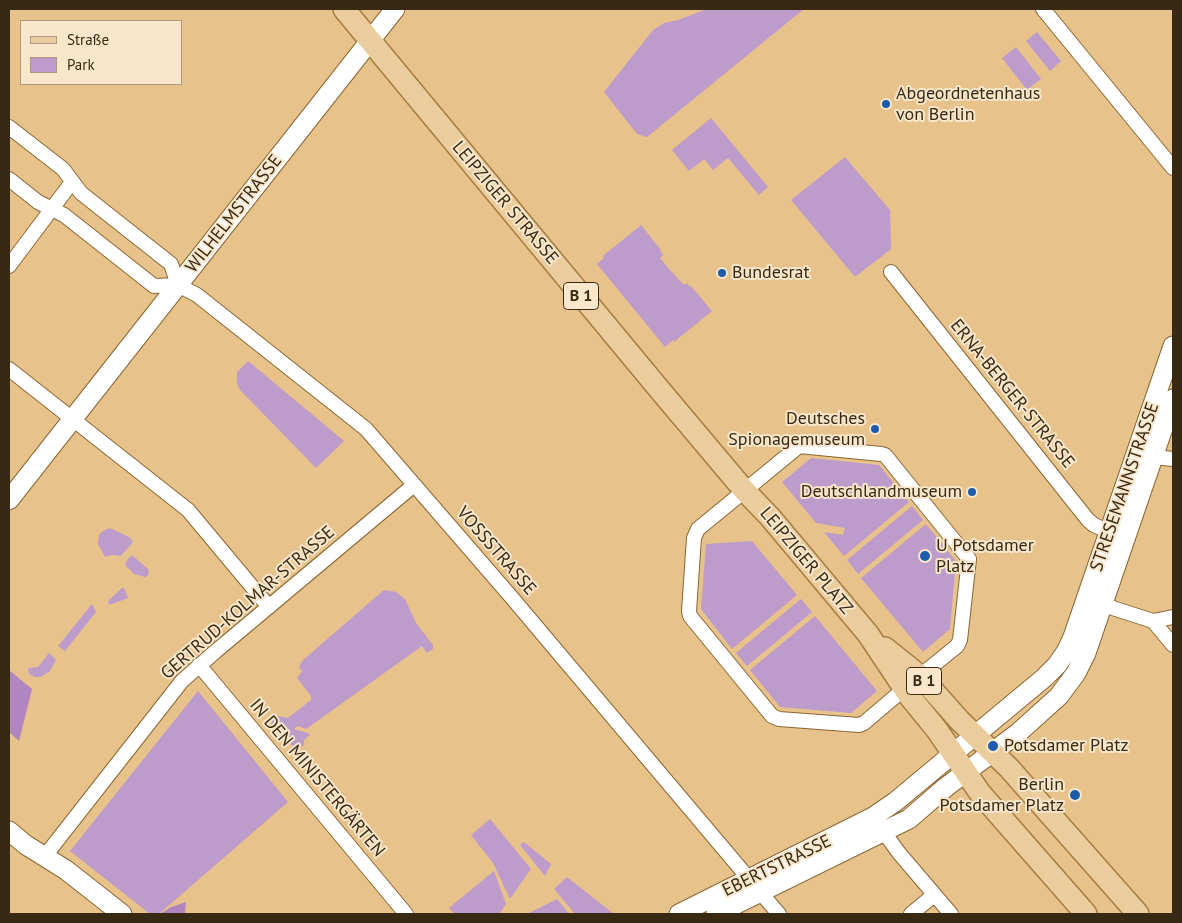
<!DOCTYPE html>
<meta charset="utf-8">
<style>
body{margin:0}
#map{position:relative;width:1182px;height:923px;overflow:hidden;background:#e8c28b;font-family:"PT Sans",sans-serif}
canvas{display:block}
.frame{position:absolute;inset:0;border:10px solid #382913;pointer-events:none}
.legend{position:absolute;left:20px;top:20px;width:162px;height:65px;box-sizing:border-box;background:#f9e6cb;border:1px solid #ac9a81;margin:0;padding:6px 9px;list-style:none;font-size:15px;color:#382913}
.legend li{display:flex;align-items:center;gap:10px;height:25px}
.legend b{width:25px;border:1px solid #ac9a81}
</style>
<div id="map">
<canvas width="1182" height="923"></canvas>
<div class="frame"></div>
<ul class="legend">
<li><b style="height:6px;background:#ebcc9c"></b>Straße</li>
<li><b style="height:14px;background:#bd9bca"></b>Park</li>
</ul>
</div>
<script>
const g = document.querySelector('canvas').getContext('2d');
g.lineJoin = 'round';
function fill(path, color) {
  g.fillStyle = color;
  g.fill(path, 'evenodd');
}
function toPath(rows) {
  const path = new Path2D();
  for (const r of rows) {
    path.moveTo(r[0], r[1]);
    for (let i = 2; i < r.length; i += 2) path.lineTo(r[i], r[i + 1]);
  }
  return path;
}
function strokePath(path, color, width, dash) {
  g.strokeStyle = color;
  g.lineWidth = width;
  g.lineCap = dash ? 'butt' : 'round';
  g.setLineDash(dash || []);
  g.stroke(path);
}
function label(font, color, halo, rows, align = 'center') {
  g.font = font + ' "PT Sans",sans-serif';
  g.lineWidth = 4;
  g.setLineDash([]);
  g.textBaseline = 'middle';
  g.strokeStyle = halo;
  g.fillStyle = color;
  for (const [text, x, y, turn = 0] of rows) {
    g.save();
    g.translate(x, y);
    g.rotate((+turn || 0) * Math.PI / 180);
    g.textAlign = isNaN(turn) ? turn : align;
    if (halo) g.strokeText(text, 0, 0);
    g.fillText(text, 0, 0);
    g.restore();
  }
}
fill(toPath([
 [707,9,804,9,647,137,637,134,604,92,653,30,664,23,678,20],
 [1037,32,1061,61,1050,71,1026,41],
 [1016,47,1041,79,1027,90,1002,58],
 [711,118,768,187,759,195,728,158,713,170,704,159,689,171,672,150],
 [845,157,890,210,891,249,855,277,791,200],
 [641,225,661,250,660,251,663,255,660,258,669,269,684,285,687,283,690,287,691,286,712,311,674,342,673,340,665,347,597,264,604,258,603,256],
 [248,361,344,441,316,468,240,390,237,383,237,372],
 [811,458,879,465,909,502,844,556,824,532,843,535,845,528,816,523,782,482],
 [912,506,923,520,858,574,847,560],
 [926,524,956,561,950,629,923,652,861,578],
 [110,528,129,537,133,542,121,556,112,555,105,557,98,544,99,535,103,531],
 [752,541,797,595,732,649,701,609,706,544],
 [132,555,148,569,149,574,145,577,134,574,125,565,127,560],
 [122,588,124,588,128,598,109,605,108,601],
 [384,590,396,592,405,599,416,623,433,645,433,649,427,653,422,646,309,727,306,729,298,726,294,729,308,733,310,735,304,740,304,745,296,750,269,720,278,716,288,718,311,700,311,696,297,678,302,671,299,667,303,660],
 [801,599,812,612,747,666,736,653],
 [92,604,96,612,65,651,58,646],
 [815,616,877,691,851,713,780,707,750,670],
 [49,653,56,660,50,671,41,677,35,677,29,674,28,668,38,667],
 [198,691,288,802,159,914,150,914,70,851],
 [490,819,531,869,510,899,493,863,471,835],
 [524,842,551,864,545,876,520,845],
 [494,871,506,904,499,914,455,914,449,908],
 [567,877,614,914,575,914,554,889],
 [557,899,569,914,527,914]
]), '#bd9bca');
fill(toPath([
 [9,670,32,689,19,741,9,732],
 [186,902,185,914,160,914,171,907]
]), '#b086c0');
const street = toPath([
 [1043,9,1173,168],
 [9,127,63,169,81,193,171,264,178,285],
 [9,179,38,202,64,215,154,286,178,285,197,295,366,429,513,599,750,880],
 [9,266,72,182],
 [891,272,1088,520,1094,525,1110,532],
 [9,369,188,510,269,607],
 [1145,454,1153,457,1173,459],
 [1094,602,1153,621,1173,645],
 [1153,621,1173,617],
 [199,665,406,914],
 [904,689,864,723,859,725,779,719,772,716,690,616,689,611,694,538,698,529,799,446,881,454,885,455,969,559,960,640,957,646,920,676],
 [878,824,899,853,951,914],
 [45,856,182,681,216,651,414,485],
 [760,892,779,914],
 [911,914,934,895]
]);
const secondary = toPath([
 [9,500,395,9],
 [9,831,26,845,66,870,122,914],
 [679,914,873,817,895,802,997,717,1044,678,1057,665,1066,652,1073,637,1173,346],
 [716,914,909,819,946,787,1018,733,1059,696,1076,673,1086,653,1173,399]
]);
const primary = toPath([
 [344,9,659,389,744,490,770,517,868,634,910,697,937,730,980,793,1086,914],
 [885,648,920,676,960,721,1009,768,1138,914]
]);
strokePath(street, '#896732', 16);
strokePath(secondary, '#896732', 21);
strokePath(primary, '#a37d41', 24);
strokePath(street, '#fff', 14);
strokePath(secondary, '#fff', 19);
strokePath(primary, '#ebcc9c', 21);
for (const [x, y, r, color] of [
 [886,104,5,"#1c5cad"],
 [722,273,5,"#1c5cad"],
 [875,429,5,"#1c5cad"],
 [972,492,5,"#1c5cad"],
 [925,556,6,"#1c5cad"],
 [993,746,6,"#1c5cad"],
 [1075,795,6,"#1c5cad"]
]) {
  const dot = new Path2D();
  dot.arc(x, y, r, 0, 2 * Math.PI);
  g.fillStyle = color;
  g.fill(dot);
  strokePath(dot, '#f9e6cb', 2);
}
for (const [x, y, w] of [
 [581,296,35],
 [924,681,35]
]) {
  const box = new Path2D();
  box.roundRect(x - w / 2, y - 13.5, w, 27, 4);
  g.fillStyle = '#f9e6cb';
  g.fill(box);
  strokePath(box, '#382913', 1);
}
label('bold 16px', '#382913', null, [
 ["B 1",581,296],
 ["B 1",924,681]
]);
label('18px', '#382913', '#f9e6cb', [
 ["Abgeordnetenhaus",896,94],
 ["von Berlin",896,115],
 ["Bundesrat",732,273],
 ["Deutsches",865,419,"right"],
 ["Spionagemuseum",865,440,"right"],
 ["Deutschlandmuseum",962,492,"right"],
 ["U Potsdamer",936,546],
 ["Platz",936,567],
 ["Potsdamer Platz",1004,746],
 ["Berlin",1064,785,"right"],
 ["Potsdamer Platz",1064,806,"right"]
], 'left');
label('18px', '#382913', '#f9e6cb', [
 ["LEIPZIGER STRASSE",505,203,50],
 ["WILHELMSTRASSE",234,214,-52],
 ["ERNA-BERGER-STRASSE",1012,394,51],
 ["STRESEMANNSTRASSE",1125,487,-71],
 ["VOSSSTRASSE",496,551,49],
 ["LEIPZIGER PLATZ",806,561,50],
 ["GERTRUD-KOLMAR-STRASSE",248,603,-41],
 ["IN DEN MINISTERGÄRTEN",317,778,50],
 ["EBERTSTRASSE",777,866,-26]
]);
</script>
